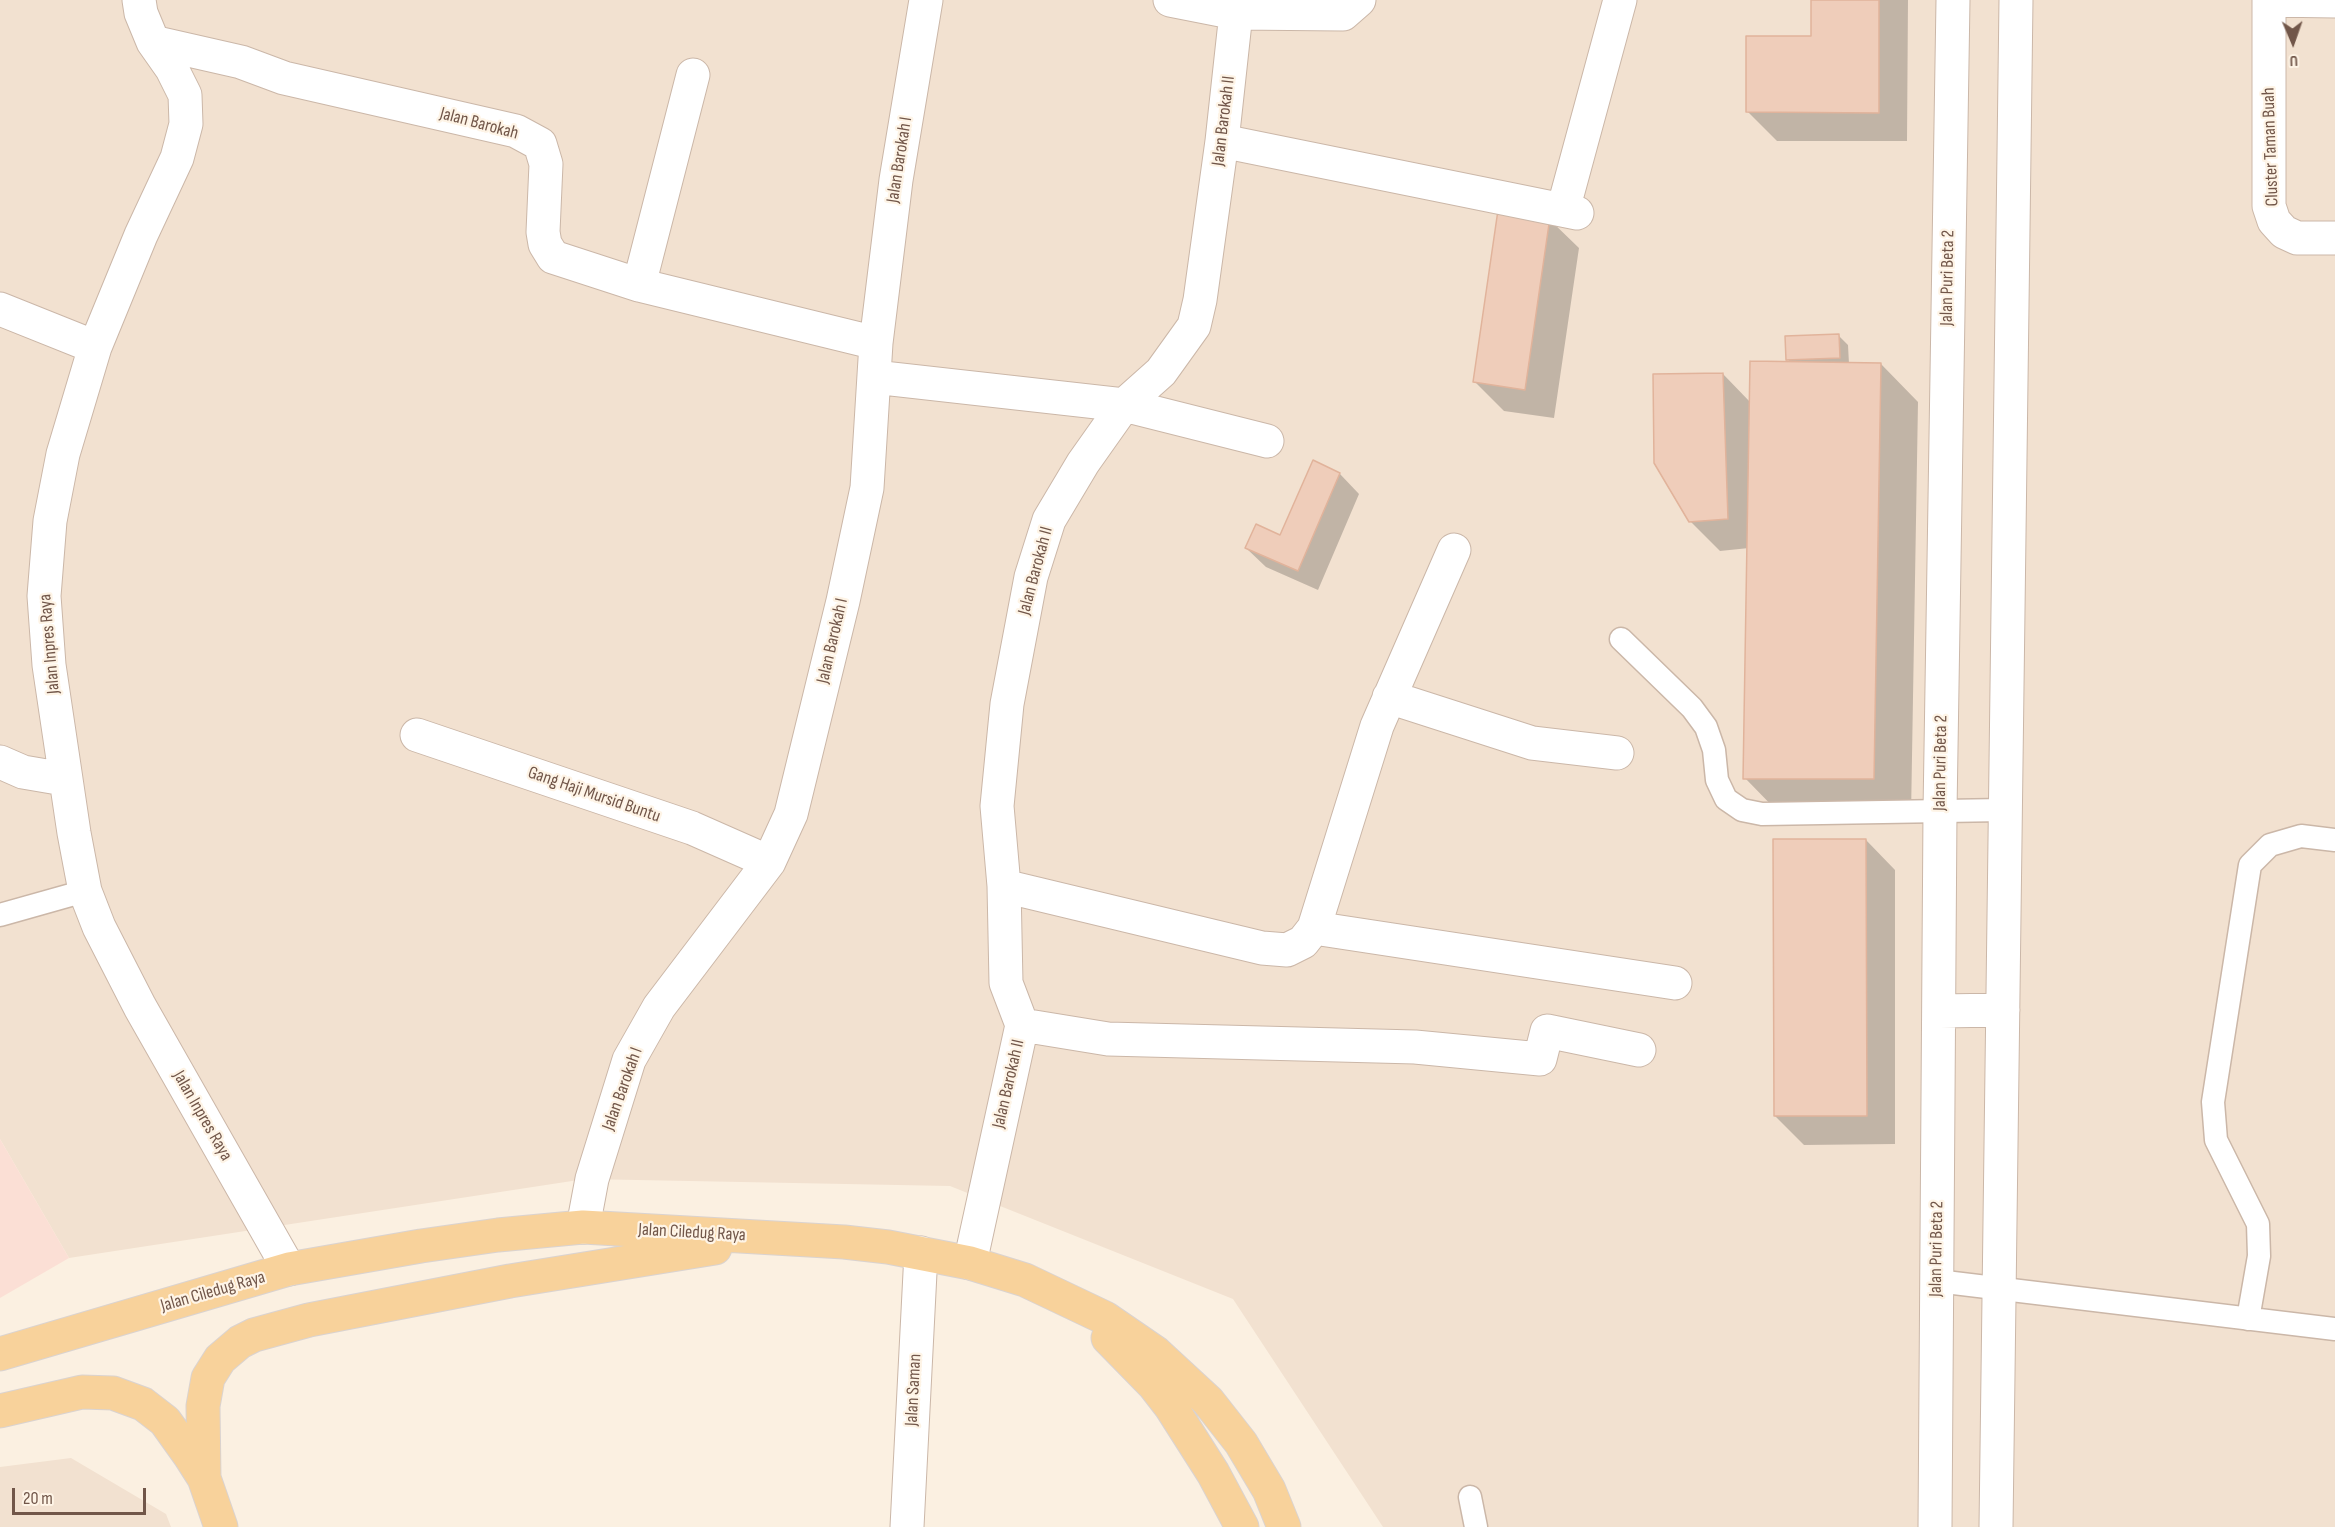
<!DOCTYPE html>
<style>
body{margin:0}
#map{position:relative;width:2335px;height:1527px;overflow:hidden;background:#fbf0e1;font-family:"Sofia Sans Condensed",sans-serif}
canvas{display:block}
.north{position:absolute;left:2263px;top:12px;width:60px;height:60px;-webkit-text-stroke:4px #fef4e6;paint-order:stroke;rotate:178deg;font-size:16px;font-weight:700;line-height:24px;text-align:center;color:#715649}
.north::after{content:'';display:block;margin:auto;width:21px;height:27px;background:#715649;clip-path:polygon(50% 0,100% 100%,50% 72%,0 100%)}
.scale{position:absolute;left:12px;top:1488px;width:134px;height:27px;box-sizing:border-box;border:3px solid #715649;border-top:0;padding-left:8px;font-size:18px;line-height:21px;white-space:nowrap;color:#715649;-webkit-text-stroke:4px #fef4e6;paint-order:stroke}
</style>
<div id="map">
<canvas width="2335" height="1527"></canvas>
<div class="north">U</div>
<div class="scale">20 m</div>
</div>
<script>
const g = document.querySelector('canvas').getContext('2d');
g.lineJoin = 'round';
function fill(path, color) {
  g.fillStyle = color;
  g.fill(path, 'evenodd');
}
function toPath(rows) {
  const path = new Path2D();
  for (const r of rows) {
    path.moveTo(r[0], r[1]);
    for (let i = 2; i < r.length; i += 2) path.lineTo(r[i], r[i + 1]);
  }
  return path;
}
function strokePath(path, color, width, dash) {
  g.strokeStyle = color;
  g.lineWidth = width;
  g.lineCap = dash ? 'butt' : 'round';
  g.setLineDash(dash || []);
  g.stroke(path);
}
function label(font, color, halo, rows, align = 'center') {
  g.font = font + ' "Sofia Sans Condensed",sans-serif';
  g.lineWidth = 4.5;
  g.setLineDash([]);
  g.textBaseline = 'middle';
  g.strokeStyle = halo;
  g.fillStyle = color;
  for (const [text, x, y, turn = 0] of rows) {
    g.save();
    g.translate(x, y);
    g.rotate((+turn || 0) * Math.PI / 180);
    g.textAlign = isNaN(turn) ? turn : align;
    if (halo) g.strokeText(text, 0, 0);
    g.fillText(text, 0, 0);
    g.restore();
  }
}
fill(toPath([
 [0,0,2335,0,2335,1527,1383,1527,1233,1299,950,1186,585,1179,69,1258,0,1139],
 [71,1458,166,1514,171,1527,0,1527,0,1467]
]), '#f2e1d0');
fill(toPath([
 [0,1139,69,1258,0,1298]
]), '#fbdfd5');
fill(toPath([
 [1812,0,1908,0,1907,141,1777,141,1747,111,1812,38],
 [1549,219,1579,248,1554,418,1504,411,1475,382],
 [1838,335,1848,345,1849,364,1881,364,1918,402,1911,816,1782,816,1745,778,1749,548,1720,551,1690,521,1723,374,1751,403,1792,363,1787,359],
 [1313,462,1340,474,1359,494,1318,590,1266,567,1246,548,1281,537],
 [1866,840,1895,870,1895,1144,1804,1145,1775,1116]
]), '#0003');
const building = toPath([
 [1811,0,1879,0,1879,113,1746,112,1746,36,1811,36,1811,0],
 [1498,210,1550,217,1525,390,1473,382,1498,210],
 [1839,334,1840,358,1786,360,1785,336,1839,334],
 [1750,361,1881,363,1874,779,1743,779,1750,361],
 [1723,373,1728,519,1689,522,1654,463,1653,374,1723,373],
 [1313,460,1340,473,1298,571,1245,548,1256,524,1280,535,1313,460],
 [1773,839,1866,839,1867,1116,1774,1116,1773,839]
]);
fill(building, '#efcdba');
strokePath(building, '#e1b39b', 1.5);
const service = toPath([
 [1621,639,1692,708,1706,727,1714,750,1717,780,1726,799,1742,810,1762,814,2004,810],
 [0,915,85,891],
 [1937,1281,2335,1329],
 [2248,1319,2259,1256,2258,1224,2216,1140,2213,1102,2250,865,2270,845,2301,836,2335,840],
 [1470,1497,1476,1527]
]);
const minor = toPath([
 [139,0,141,13,153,42,172,69,185,95,186,124,177,158,141,235,95,347,63,454,50,521,44,596,49,665,74,833,85,891,99,927,140,1007,289,1269],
 [1170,0,1236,13],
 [2269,0,2269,206,2274,221,2284,232,2297,238,2335,238],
 [2269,0,2335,1],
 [153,42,241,62,284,78,516,131,540,144,546,164,543,232,545,244,553,257,639,285,876,343],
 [1222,141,1577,213],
 [1563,210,1620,0],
 [639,285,693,75],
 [0,309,95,347],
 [874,377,1124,405,1267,441],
 [1389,697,1532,743,1617,753],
 [417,735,692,828,769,862],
 [0,762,23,772,64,779],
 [1004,886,1262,948,1287,950,1303,942,1314,928,1377,726,1454,550],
 [1314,928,1675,983],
 [1940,1011,2003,1010],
 [1022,1025,1108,1039,1415,1047,1540,1059,1547,1031,1639,1050],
 [583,1227,592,1179,629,1060,659,1007,769,862,791,814,843,601,867,488,876,343,896,180,926,0],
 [970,1263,1022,1025,1006,983,1004,886,997,806,1007,704,1031,577,1049,520,1083,463,1124,405,1161,372,1194,326,1200,300,1222,141,1236,13,1343,14,1359,0],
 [907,1527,921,1253],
 [1935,1527,1940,811,1953,0],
 [1996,1527,2016,0]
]);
const primary = toPath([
 [1108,1338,1154,1385,1171,1407,1213,1473,1242,1527],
 [0,1354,289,1269,421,1246,498,1235,583,1227,844,1242,888,1247,970,1263,1025,1280,1105,1318,1156,1353,1208,1401,1241,1443,1269,1490,1284,1527],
 [0,1411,82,1392,113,1393,143,1404,165,1421,190,1456,204,1478,221,1527],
 [204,1478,203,1406,208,1378,220,1359,240,1342,254,1335,309,1320,510,1281,715,1248]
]);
strokePath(service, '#cbb7a8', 25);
strokePath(minor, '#cbb7a8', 35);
strokePath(primary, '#dad3d0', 35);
strokePath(service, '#fff', 22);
strokePath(minor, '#fff', 33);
strokePath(primary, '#f8d29b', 33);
label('18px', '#715649', '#fef4e6', [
 ["Jalan Barokah II",1224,121,-83],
 ["Jalan Barokah",479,124,15],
 ["Cluster Taman Buah",2271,147,-92],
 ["Jalan Barokah I",900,160,-81],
 ["Jalan Puri Beta 2",1948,278,-89],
 ["Jalan Barokah II",1036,571,-75],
 ["Jalan Barokah I",833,641,-77],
 ["Jalan Inpres Raya",50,644,-95],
 ["Jalan Puri Beta 2",1941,763,-89],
 ["Gang Haji Mursid Buntu",594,795,19],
 ["Jalan Barokah II",1009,1084,-77],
 ["Jalan Barokah I",623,1089,-70],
 ["Jalan Inpres Raya",202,1116,60],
 ["Jalan Ciledug Raya",692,1233,3],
 ["Jalan Puri Beta 2",1937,1249,-89],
 ["Jalan Ciledug Raya",213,1292,-16],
 ["Jalan Saman",914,1390,-87]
]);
</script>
